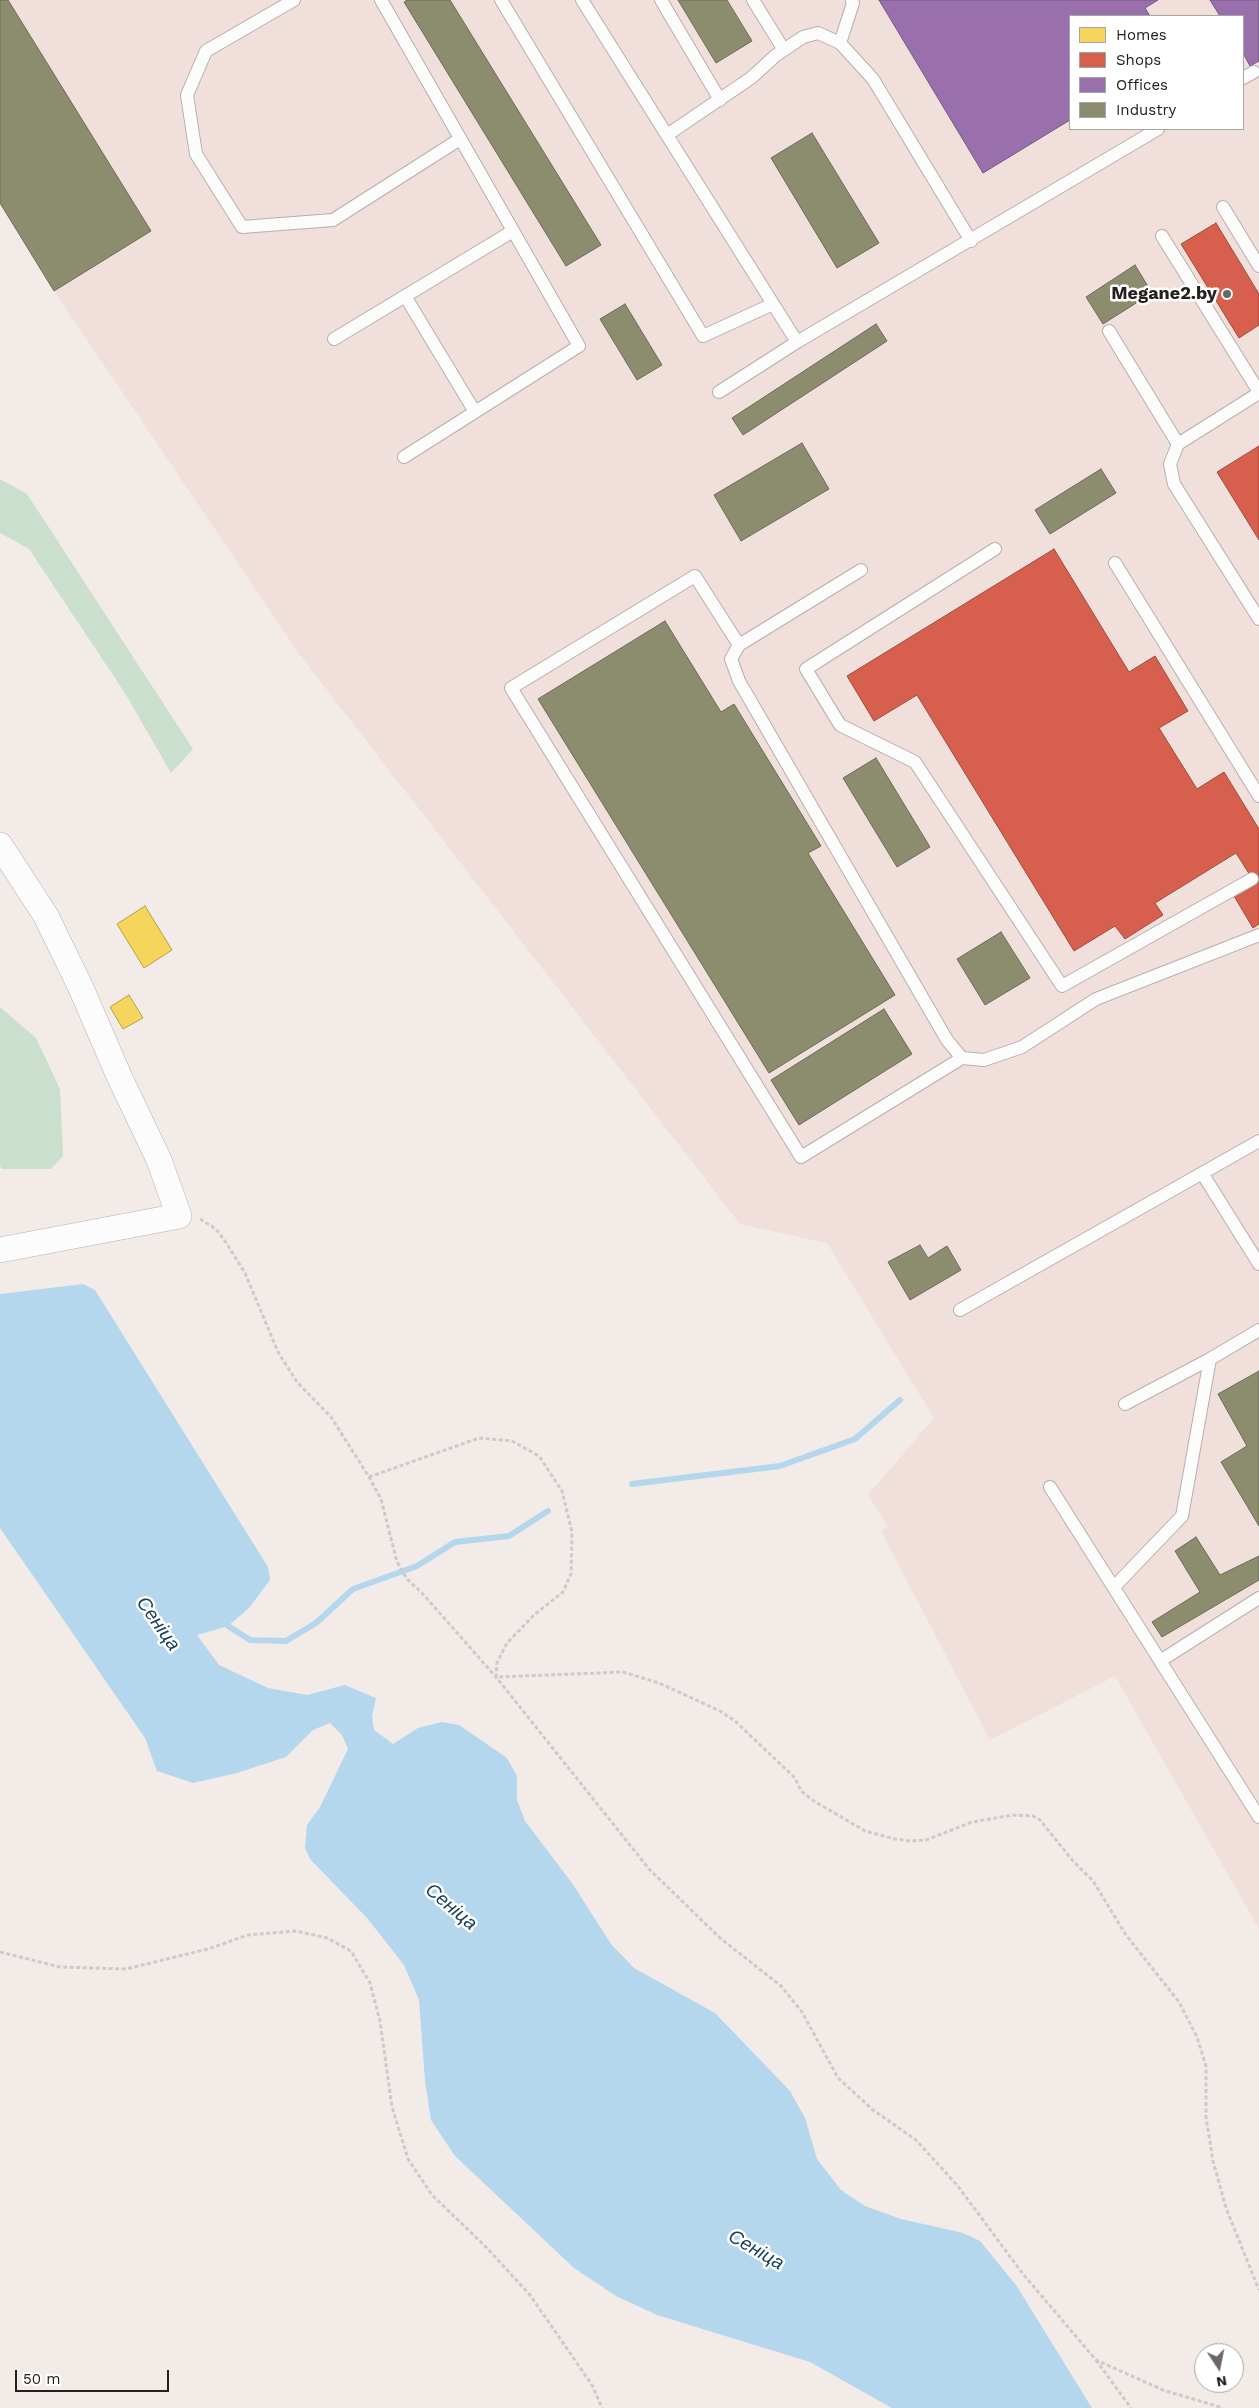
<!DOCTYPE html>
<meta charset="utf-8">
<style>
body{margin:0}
#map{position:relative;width:1259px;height:2408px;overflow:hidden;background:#f2ebe8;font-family:"Work Sans",sans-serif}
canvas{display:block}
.legend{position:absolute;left:1069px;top:15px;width:175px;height:115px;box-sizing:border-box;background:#fff;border:1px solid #a7a6a5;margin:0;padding:6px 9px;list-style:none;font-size:15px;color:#24201e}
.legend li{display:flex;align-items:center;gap:10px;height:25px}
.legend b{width:25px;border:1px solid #a7a6a5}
.north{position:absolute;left:1194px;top:2343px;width:50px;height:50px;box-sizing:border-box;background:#fff;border:1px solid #a7a6a5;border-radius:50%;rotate:169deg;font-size:14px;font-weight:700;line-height:20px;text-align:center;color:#24201e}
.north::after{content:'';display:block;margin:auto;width:18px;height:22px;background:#6c6765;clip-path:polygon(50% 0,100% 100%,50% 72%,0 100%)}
.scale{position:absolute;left:15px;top:2370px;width:154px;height:22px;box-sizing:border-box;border:2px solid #24201e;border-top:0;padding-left:6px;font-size:15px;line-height:18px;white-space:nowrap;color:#24201e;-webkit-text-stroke:4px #fff;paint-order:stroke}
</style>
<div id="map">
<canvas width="1259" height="2408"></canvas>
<ul class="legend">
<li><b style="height:14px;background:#f6d55c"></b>Homes</li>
<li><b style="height:14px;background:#d6604d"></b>Shops</li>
<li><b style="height:14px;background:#9970ab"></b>Offices</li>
<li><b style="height:14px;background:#8c8c6e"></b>Industry</li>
</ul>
<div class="north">N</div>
<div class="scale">50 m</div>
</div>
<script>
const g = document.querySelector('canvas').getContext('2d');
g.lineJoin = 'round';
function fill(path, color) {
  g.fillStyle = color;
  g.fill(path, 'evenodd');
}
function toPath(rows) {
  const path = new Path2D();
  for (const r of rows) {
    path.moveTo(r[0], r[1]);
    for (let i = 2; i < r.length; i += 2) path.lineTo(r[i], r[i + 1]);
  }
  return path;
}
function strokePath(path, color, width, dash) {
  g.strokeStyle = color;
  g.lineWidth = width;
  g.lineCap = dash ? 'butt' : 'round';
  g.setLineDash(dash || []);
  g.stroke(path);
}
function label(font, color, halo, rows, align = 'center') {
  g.font = font + ' "Work Sans",sans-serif';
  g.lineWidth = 5;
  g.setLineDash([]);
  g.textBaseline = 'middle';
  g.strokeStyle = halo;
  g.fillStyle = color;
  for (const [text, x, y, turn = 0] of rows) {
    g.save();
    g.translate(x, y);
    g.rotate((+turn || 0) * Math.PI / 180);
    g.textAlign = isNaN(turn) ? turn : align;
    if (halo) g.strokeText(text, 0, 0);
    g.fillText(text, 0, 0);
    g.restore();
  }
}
fill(toPath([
 [0,0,1259,0,1259,1929,1115,1676,990,1740,881,1531,888,1527,868,1495,934,1418,827,1243,740,1224,300,655,54,291,0,203],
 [1070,16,1243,16,1243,129,1070,129]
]), '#f0dfda');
fill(toPath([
 [0,479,27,494,193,749,171,773,125,693,29,549,0,533],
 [0,1007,36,1038,60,1089,63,1156,51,1169,2,1169,0,1166]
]), '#cbdfce');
fill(toPath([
 [83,1284,95,1290,268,1567,270,1580,249,1608,228,1626,197,1635,219,1665,268,1688,307,1695,345,1685,376,1698,372,1716,374,1730,393,1744,418,1728,442,1722,459,1725,507,1758,517,1776,517,1800,525,1821,572,1883,611,1944,634,1968,715,2013,790,2091,805,2118,817,2159,841,2190,865,2206,901,2219,963,2233,980,2241,1016,2285,1092,2408,892,2408,810,2362,657,2315,616,2296,574,2268,455,2156,431,2120,425,2081,419,2000,404,1965,367,1918,310,1859,305,1848,307,1825,320,1807,348,1749,342,1735,330,1723,313,1730,286,1757,237,1773,193,1783,157,1771,145,1738,0,1528,0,1294]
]), '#b4d7ee');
const homes = toPath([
 [145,906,172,950,144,968,117,924,145,906],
 [129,995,143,1018,123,1029,110,1007,129,995]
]);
fill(homes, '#f6d55c');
strokePath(homes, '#b79f49', 1);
const shops = toPath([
 [1216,223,1259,294,1259,325,1239,338,1181,244,1216,223],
 [1259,446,1259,540,1217,472,1259,446],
 [1054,549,1129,672,1155,656,1188,711,1159,728,1197,789,1224,772,1259,829,1259,924,1253,928,1234,896,1255,883,1236,853,1155,903,1163,915,1125,939,1115,926,1074,951,917,695,874,721,847,676,1054,549]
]);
fill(shops, '#d6604d');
strokePath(shops, '#a14d3f', 1);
const offices = toPath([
 [879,0,1158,0,1145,8,1150,16,1070,16,1070,120,983,173,879,0],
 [1210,0,1259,0,1259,61,1250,66,1243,53,1243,16,1220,16,1210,0]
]);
fill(offices, '#9970ab');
strokePath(offices, '#765881', 1);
const industry = toPath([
 [0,0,8,0,151,231,54,291,0,203,0,0],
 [407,0,450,0,601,245,566,266,404,2,407,0],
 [678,0,727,0,752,41,716,63,678,0],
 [812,133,879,243,837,268,771,158,812,133],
 [1135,265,1152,293,1103,324,1086,297,1135,265],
 [625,304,662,365,637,380,600,319,625,304],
 [876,324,887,341,743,435,732,418,876,324],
 [802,443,829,489,741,541,714,495,802,443],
 [1101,469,1116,493,1050,534,1035,510,1101,469],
 [665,621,721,712,734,704,821,846,808,853,895,995,769,1073,538,699,665,621],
 [876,758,930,847,897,867,843,778,876,758],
 [1001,932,1030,978,985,1005,957,959,1001,932],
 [884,1009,912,1054,799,1125,771,1080,884,1009],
 [920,1245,928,1258,947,1246,961,1270,910,1300,888,1262,920,1245],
 [1259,1371,1259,1526,1221,1462,1247,1446,1218,1394,1259,1371],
 [1196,1537,1220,1575,1259,1556,1259,1580,1162,1637,1152,1622,1200,1592,1175,1551,1196,1537]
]);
fill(industry, '#8c8c6e');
strokePath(industry, '#6d6c56', 1);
strokePath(toPath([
 [632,1484,780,1466,855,1439,900,1400],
 [228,1626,250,1640,286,1641,316,1623,353,1589,417,1566,455,1542,509,1536,548,1511]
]), '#b4d7ee', 6);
const lane = toPath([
 [294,0,206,51,187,95,196,154,242,227,333,220,460,139],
 [381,0,579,346,404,457],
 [501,0,703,336,773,304],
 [582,0,797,342,1158,129],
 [661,0,720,100],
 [753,0,784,50],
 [840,43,853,3,852,0],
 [1243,78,1254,72],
 [667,135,751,78,775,56,803,37,818,33,840,43,873,79,971,241],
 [1223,207,1259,266],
 [1162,236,1259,392],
 [405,296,475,412],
 [1109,331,1178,444],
 [334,339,513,231],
 [719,392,797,342],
 [1259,393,1178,444,1170,464,1174,484,1259,619],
 [995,549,806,669,840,725,915,762,1062,986,1252,879],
 [1115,563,1259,796],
 [861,570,739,645,731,659,739,681,947,1040,962,1058,984,1060,1022,1047,1096,999,1259,935],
 [739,645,695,576,511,688,801,1157,962,1058],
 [1202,1173,1259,1264],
 [960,1310,1259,1141],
 [1125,1404,1210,1359],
 [1050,1487,1259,1817],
 [1114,1587,1182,1516,1210,1359,1259,1330],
 [1160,1661,1259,1598]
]);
const street = toPath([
 [0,845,46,916,81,988,119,1076,159,1160,179,1216,0,1250]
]);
strokePath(lane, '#b6b0ae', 14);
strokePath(street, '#b6b0ae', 26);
strokePath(toPath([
 [200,1219,216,1229,227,1244,245,1273,278,1352,297,1382,331,1417,369,1477,381,1499,397,1562,407,1579,422,1593,496,1677,649,1869,720,1938,781,1986,802,2012,838,2078,873,2110,916,2140,957,2185,1023,2274,1096,2360,1163,2390,1223,2408],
 [369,1477,479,1438,512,1441,539,1456,562,1491,572,1532,571,1574,563,1592,534,1615,507,1643,497,1663,496,1677,623,1672,659,1683,720,1711,735,1721,795,1778,801,1791,814,1801,865,1831,895,1839,910,1841,926,1840,972,1822,1013,1815,1033,1816,1040,1820,1073,1861,1093,1881,1126,1935,1179,2002,1197,2037,1206,2066,1206,2117,1213,2161,1226,2208,1259,2290],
 [0,1952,60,1967,126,1969,208,1949,248,1935,296,1931,327,1938,351,1951,370,1983,380,2021,392,2107,408,2159,432,2195,485,2246,530,2295,592,2385,602,2408],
 [1096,2360,1131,2408]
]), '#cdcbca', 3, [4, 2.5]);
strokePath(lane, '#fdfcfc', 12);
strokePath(street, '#fdfcfc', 25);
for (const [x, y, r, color] of [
 [1227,294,5,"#6c6765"]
]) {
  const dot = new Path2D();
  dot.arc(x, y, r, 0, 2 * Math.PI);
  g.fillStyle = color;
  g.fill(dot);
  strokePath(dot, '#fff', 2);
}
label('bold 18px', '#24201e', '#fff', [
 ["Megane2.by",1217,294]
], 'right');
label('italic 19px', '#164158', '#fff', [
 ["Сеніца",158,1624,55],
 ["Сеніца",451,1907,40],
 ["Сеніца",756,2250,30]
]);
</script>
